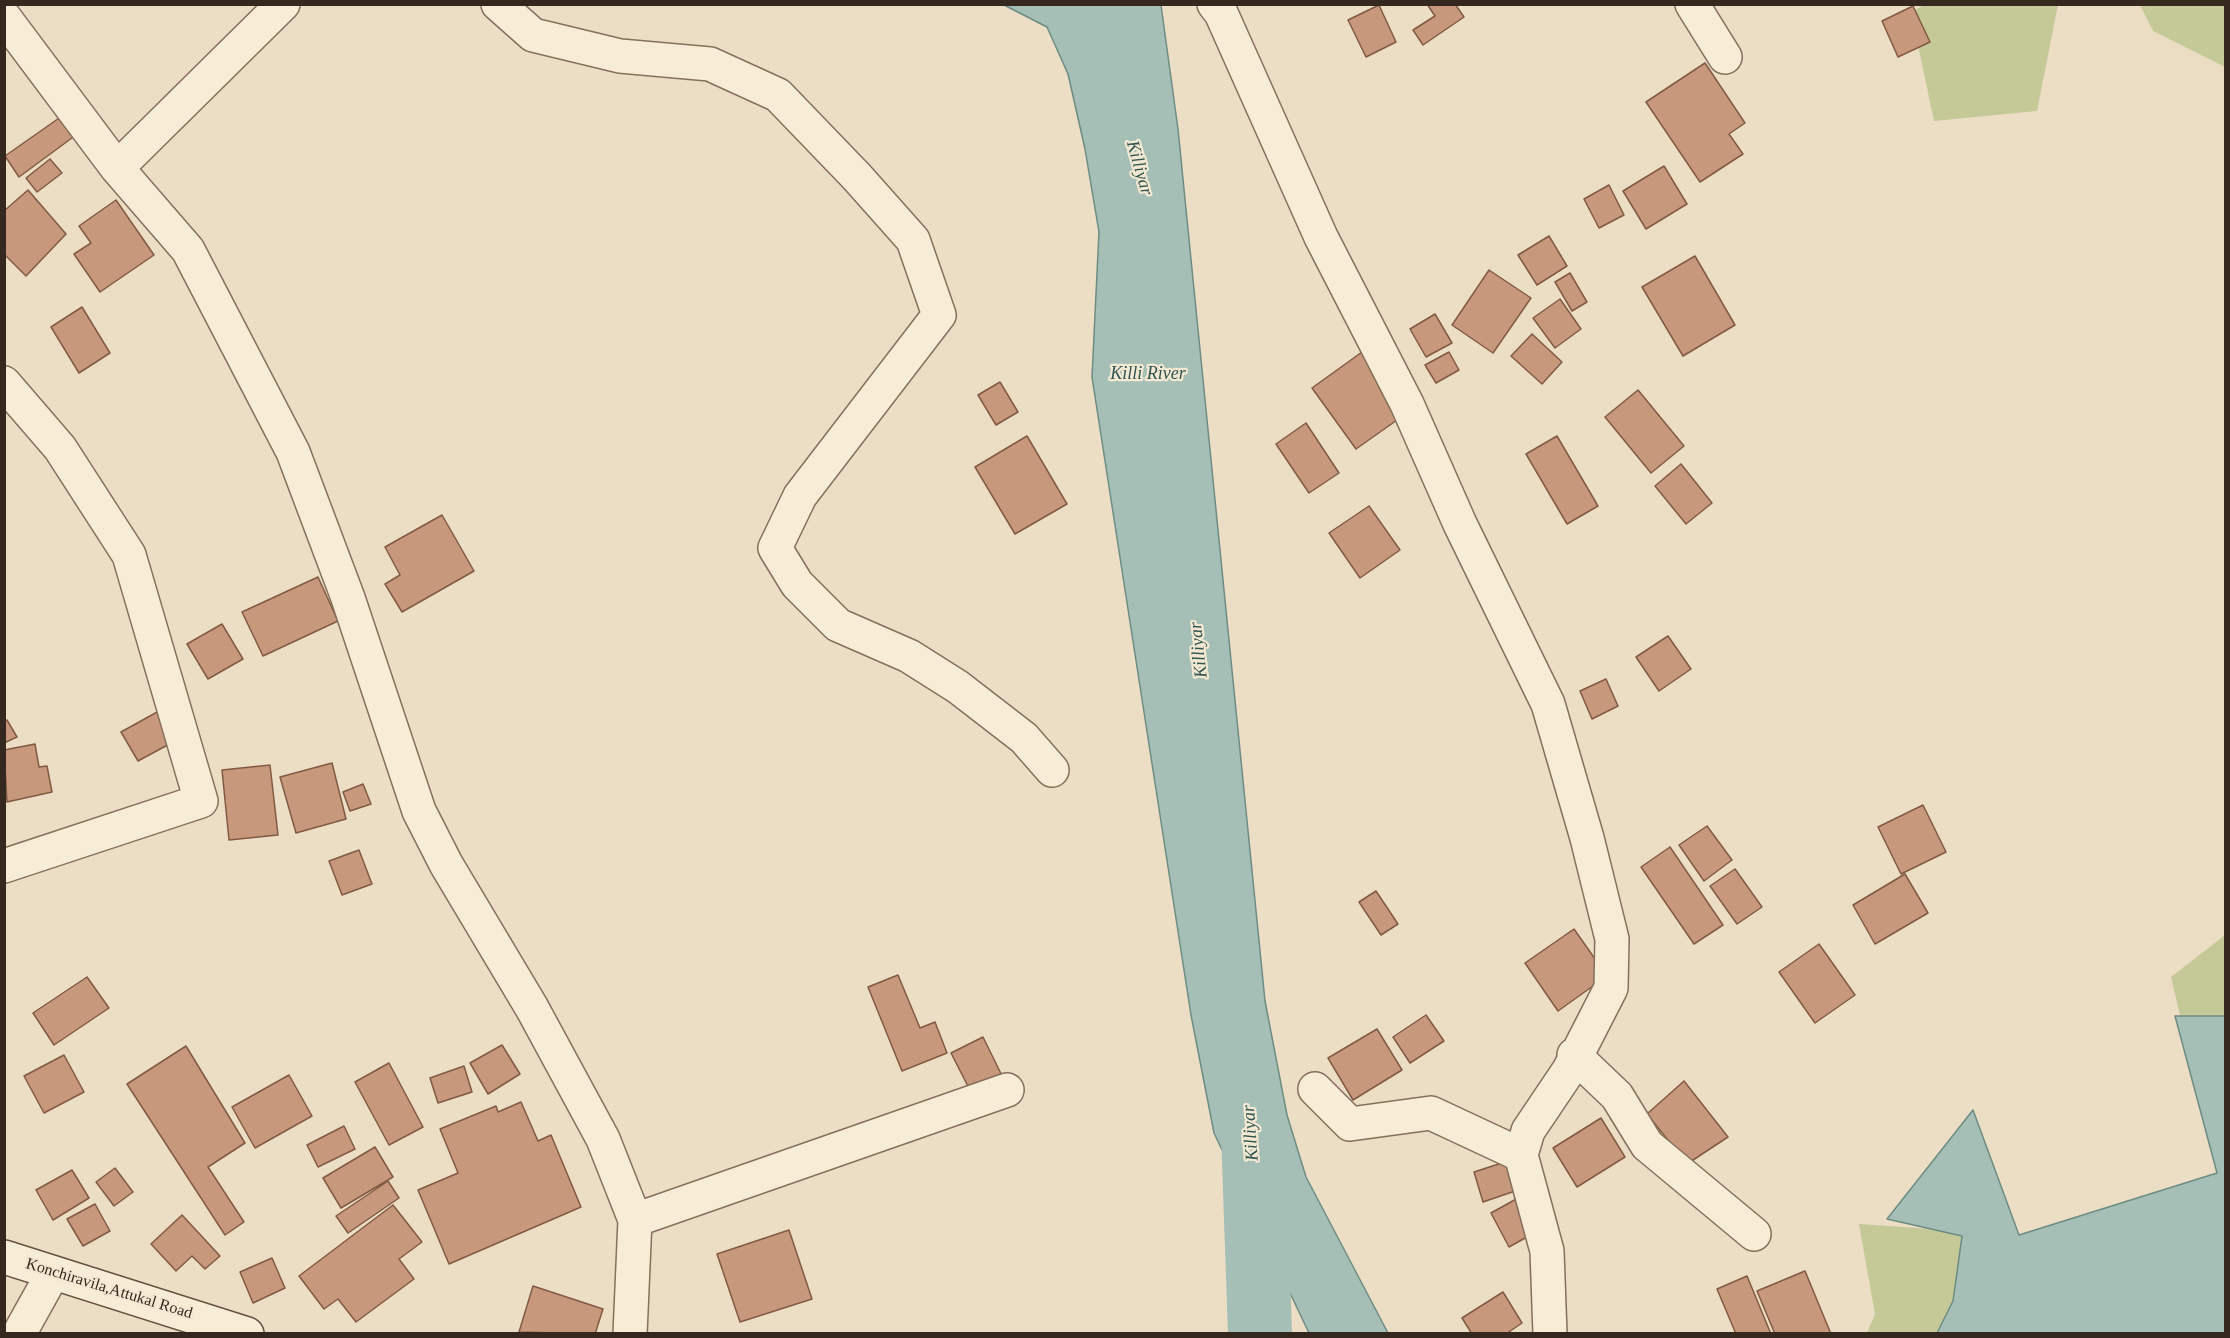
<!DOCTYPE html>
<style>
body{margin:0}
#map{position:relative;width:2230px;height:1338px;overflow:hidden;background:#ebdec4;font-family:Georgia,serif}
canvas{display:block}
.frame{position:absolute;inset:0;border:6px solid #35291f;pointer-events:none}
</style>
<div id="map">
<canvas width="2230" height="1338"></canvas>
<div class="frame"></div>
</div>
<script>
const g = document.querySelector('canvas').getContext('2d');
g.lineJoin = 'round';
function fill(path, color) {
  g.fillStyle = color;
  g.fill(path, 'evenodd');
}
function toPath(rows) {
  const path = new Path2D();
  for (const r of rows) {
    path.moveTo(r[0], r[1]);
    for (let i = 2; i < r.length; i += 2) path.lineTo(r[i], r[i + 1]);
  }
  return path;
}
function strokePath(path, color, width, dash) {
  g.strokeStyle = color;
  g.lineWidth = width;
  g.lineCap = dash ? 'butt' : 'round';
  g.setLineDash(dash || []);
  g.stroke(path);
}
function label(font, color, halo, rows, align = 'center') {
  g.font = font + ' Georgia,serif';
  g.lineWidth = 4.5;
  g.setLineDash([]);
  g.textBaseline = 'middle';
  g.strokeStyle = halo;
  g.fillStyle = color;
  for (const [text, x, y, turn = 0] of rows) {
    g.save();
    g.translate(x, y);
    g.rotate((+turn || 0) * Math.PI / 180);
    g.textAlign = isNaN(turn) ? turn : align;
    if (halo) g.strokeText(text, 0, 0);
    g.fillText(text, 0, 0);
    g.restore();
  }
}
fill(toPath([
 [1924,5,2058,5,2037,111,1934,121,1911,12],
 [2140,5,2225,5,2225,67,2153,31],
 [2225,935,2225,1333,1867,1333,1875,1314,1859,1224,2019,1235,2217,1173,2171,977]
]), '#c5c998');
const water = toPath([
 [1004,5,1161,5,1178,129,1265,1001,1287,1115,1306,1177,1388,1333,1309,1333,1214,1133,1191,1015,1092,377,1099,232,1085,149,1068,74,1047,27,1004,5],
 [2175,1016,2225,1016,2225,1333,1937,1333,1953,1301,1962,1236,1887,1219,1973,1110,2019,1235,2217,1173,2175,1016]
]);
fill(water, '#a5bfb6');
strokePath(water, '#6d8c83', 1.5);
strokePath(toPath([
 [1253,1132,1260,1334]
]), '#a5bfb6', 64);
const building = toPath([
 [1427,4,1455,4,1464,17,1423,45,1413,30,1435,16,1427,4],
 [1379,5,1396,42,1366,57,1348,20,1379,5],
 [1913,6,1930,42,1898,57,1882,21,1913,6],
 [1705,63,1745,123,1729,134,1743,154,1700,182,1646,102,1705,63],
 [62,116,76,135,19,177,5,156,62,116],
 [50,159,62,173,37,192,26,178,50,159],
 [1664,166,1687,204,1646,229,1623,191,1664,166],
 [1609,185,1624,215,1599,228,1584,199,1609,185],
 [28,190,66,234,26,276,4,254,4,211,28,190],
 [116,200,154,255,100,292,74,254,91,243,79,226,116,200],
 [1549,236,1567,266,1537,285,1518,255,1549,236],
 [1695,256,1735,325,1683,356,1642,287,1695,256],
 [1489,270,1531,298,1493,353,1452,325,1489,270],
 [1570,273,1587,302,1572,311,1555,282,1570,273],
 [1560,299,1581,329,1555,348,1533,318,1560,299],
 [82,307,110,353,79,373,51,327,82,307],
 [1435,314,1452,343,1426,357,1410,329,1435,314],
 [1532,334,1562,362,1542,384,1511,356,1532,334],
 [1362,352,1407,413,1356,449,1312,388,1362,352],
 [1449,352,1459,370,1436,383,1425,365,1449,352],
 [1000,382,1018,412,996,425,978,395,1000,382],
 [1638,390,1684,446,1651,473,1605,417,1638,390],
 [1306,423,1339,473,1309,493,1276,444,1306,423],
 [1027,436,1067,504,1015,534,975,467,1027,436],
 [1557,436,1598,506,1567,524,1526,454,1557,436],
 [1681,464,1712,503,1686,524,1655,486,1681,464],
 [1369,506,1400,550,1360,578,1329,533,1369,506],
 [442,515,474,571,402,612,385,584,400,575,385,547,442,515],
 [318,577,338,621,263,656,242,612,318,577],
 [222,624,243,659,208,679,187,644,222,624],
 [1668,636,1691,669,1659,691,1636,657,1668,636],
 [1606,679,1618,706,1592,719,1580,691,1606,679],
 [159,711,175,741,138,761,121,732,159,711],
 [7,720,17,737,4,743,4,722,7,720],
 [35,744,39,767,47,766,52,792,7,802,4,750,35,744],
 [332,763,346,819,296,833,280,777,332,763],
 [270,765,278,835,229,840,222,770,270,765],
 [363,784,371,804,350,811,343,792,363,784],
 [1923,805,1946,852,1901,874,1878,827,1923,805],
 [1707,826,1732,860,1704,881,1679,845,1707,826],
 [1670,847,1723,925,1694,944,1641,867,1670,847],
 [359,850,372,884,342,895,329,861,359,850],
 [1735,869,1762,907,1737,924,1710,886,1735,869],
 [1905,874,1928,913,1875,944,1853,905,1905,874],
 [1376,891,1398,924,1381,935,1359,902,1376,891],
 [1574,929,1607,976,1558,1011,1525,963,1574,929],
 [1819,944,1855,995,1815,1023,1779,972,1819,944],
 [898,975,920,1028,935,1022,947,1053,902,1071,868,987,898,975],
 [87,977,109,1008,54,1045,33,1013,87,977],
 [1426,1015,1444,1041,1410,1063,1393,1037,1426,1015],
 [1377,1029,1402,1070,1353,1100,1328,1058,1377,1029],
 [983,1037,1008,1088,977,1104,951,1053,983,1037],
 [502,1045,520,1074,488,1094,470,1063,502,1045],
 [186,1046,245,1143,208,1167,244,1222,225,1235,127,1084,186,1046],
 [64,1055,84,1092,44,1113,24,1076,64,1055],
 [389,1063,423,1127,389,1145,355,1082,389,1063],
 [464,1066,472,1092,438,1103,430,1078,464,1066],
 [289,1075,312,1116,255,1148,232,1107,289,1075],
 [1684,1081,1728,1137,1687,1164,1647,1114,1684,1081],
 [521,1102,538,1141,551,1135,581,1207,449,1264,418,1190,458,1173,440,1129,496,1106,498,1112,521,1102],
 [1601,1118,1625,1157,1577,1187,1553,1148,1601,1118],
 [344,1126,355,1149,318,1167,307,1145,344,1126],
 [375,1147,393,1177,341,1208,323,1178,375,1147],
 [1508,1161,1518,1190,1483,1202,1474,1172,1508,1161],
 [115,1168,133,1192,114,1206,96,1182,115,1168],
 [72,1170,89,1198,53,1220,36,1190,72,1170],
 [388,1181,399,1198,348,1233,336,1216,388,1181],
 [1518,1198,1536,1232,1509,1247,1491,1213,1518,1198],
 [95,1204,110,1231,83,1246,67,1219,95,1204],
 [393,1205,422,1242,399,1259,414,1279,356,1322,338,1299,324,1309,299,1276,393,1205],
 [182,1215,220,1256,205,1269,192,1256,176,1271,151,1244,182,1215],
 [789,1230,812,1299,740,1322,717,1254,789,1230],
 [272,1258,285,1288,253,1303,240,1272,272,1258],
 [1805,1271,1831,1334,1775,1334,1757,1291,1805,1271],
 [1747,1276,1771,1334,1736,1334,1717,1289,1747,1276],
 [533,1286,603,1309,595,1334,519,1332,533,1286],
 [1503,1292,1522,1323,1506,1334,1472,1334,1462,1318,1503,1292]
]);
fill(building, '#c7987c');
strokePath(building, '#825a43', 1.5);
const street = toPath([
 [498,4,533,35,620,56,710,64,778,95,857,177,913,240,939,315,800,496,775,548,797,584,838,625,909,656,958,687,1024,738,1052,770],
 [1214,4,1221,13,1321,237,1407,404,1460,524,1548,704,1587,838,1612,939,1611,988,1569,1070,1528,1131,1521,1155,1547,1251,1550,1334],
 [1692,4,1725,57],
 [4,17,117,168,188,250,293,452,348,598,419,811,446,864,532,1008,603,1139,635,1220,630,1334],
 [117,168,283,4],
 [4,383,60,448,129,555,201,801,4,866],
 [1574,1055,1617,1096,1647,1145,1754,1234],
 [1315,1089,1350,1124,1431,1113,1521,1155],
 [635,1220,1007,1090],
 [19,1334,53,1273]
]);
const secondary = toPath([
 [4,1257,247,1334]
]);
strokePath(street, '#85705b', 36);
strokePath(secondary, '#66513f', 36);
strokePath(street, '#f7ecd6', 33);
strokePath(secondary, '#f7ecd6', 33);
label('16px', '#35291f', '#f3e9d3', [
 ["Konchiravila,Attukal Road",109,1289,17]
]);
label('italic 18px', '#2f5451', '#f3e9d3', [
 ["Killiyar",1139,168,74],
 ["Killi River",1148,374],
 ["Killiyar",1199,650,-96],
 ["Killiyar",1251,1133,-94]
]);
</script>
